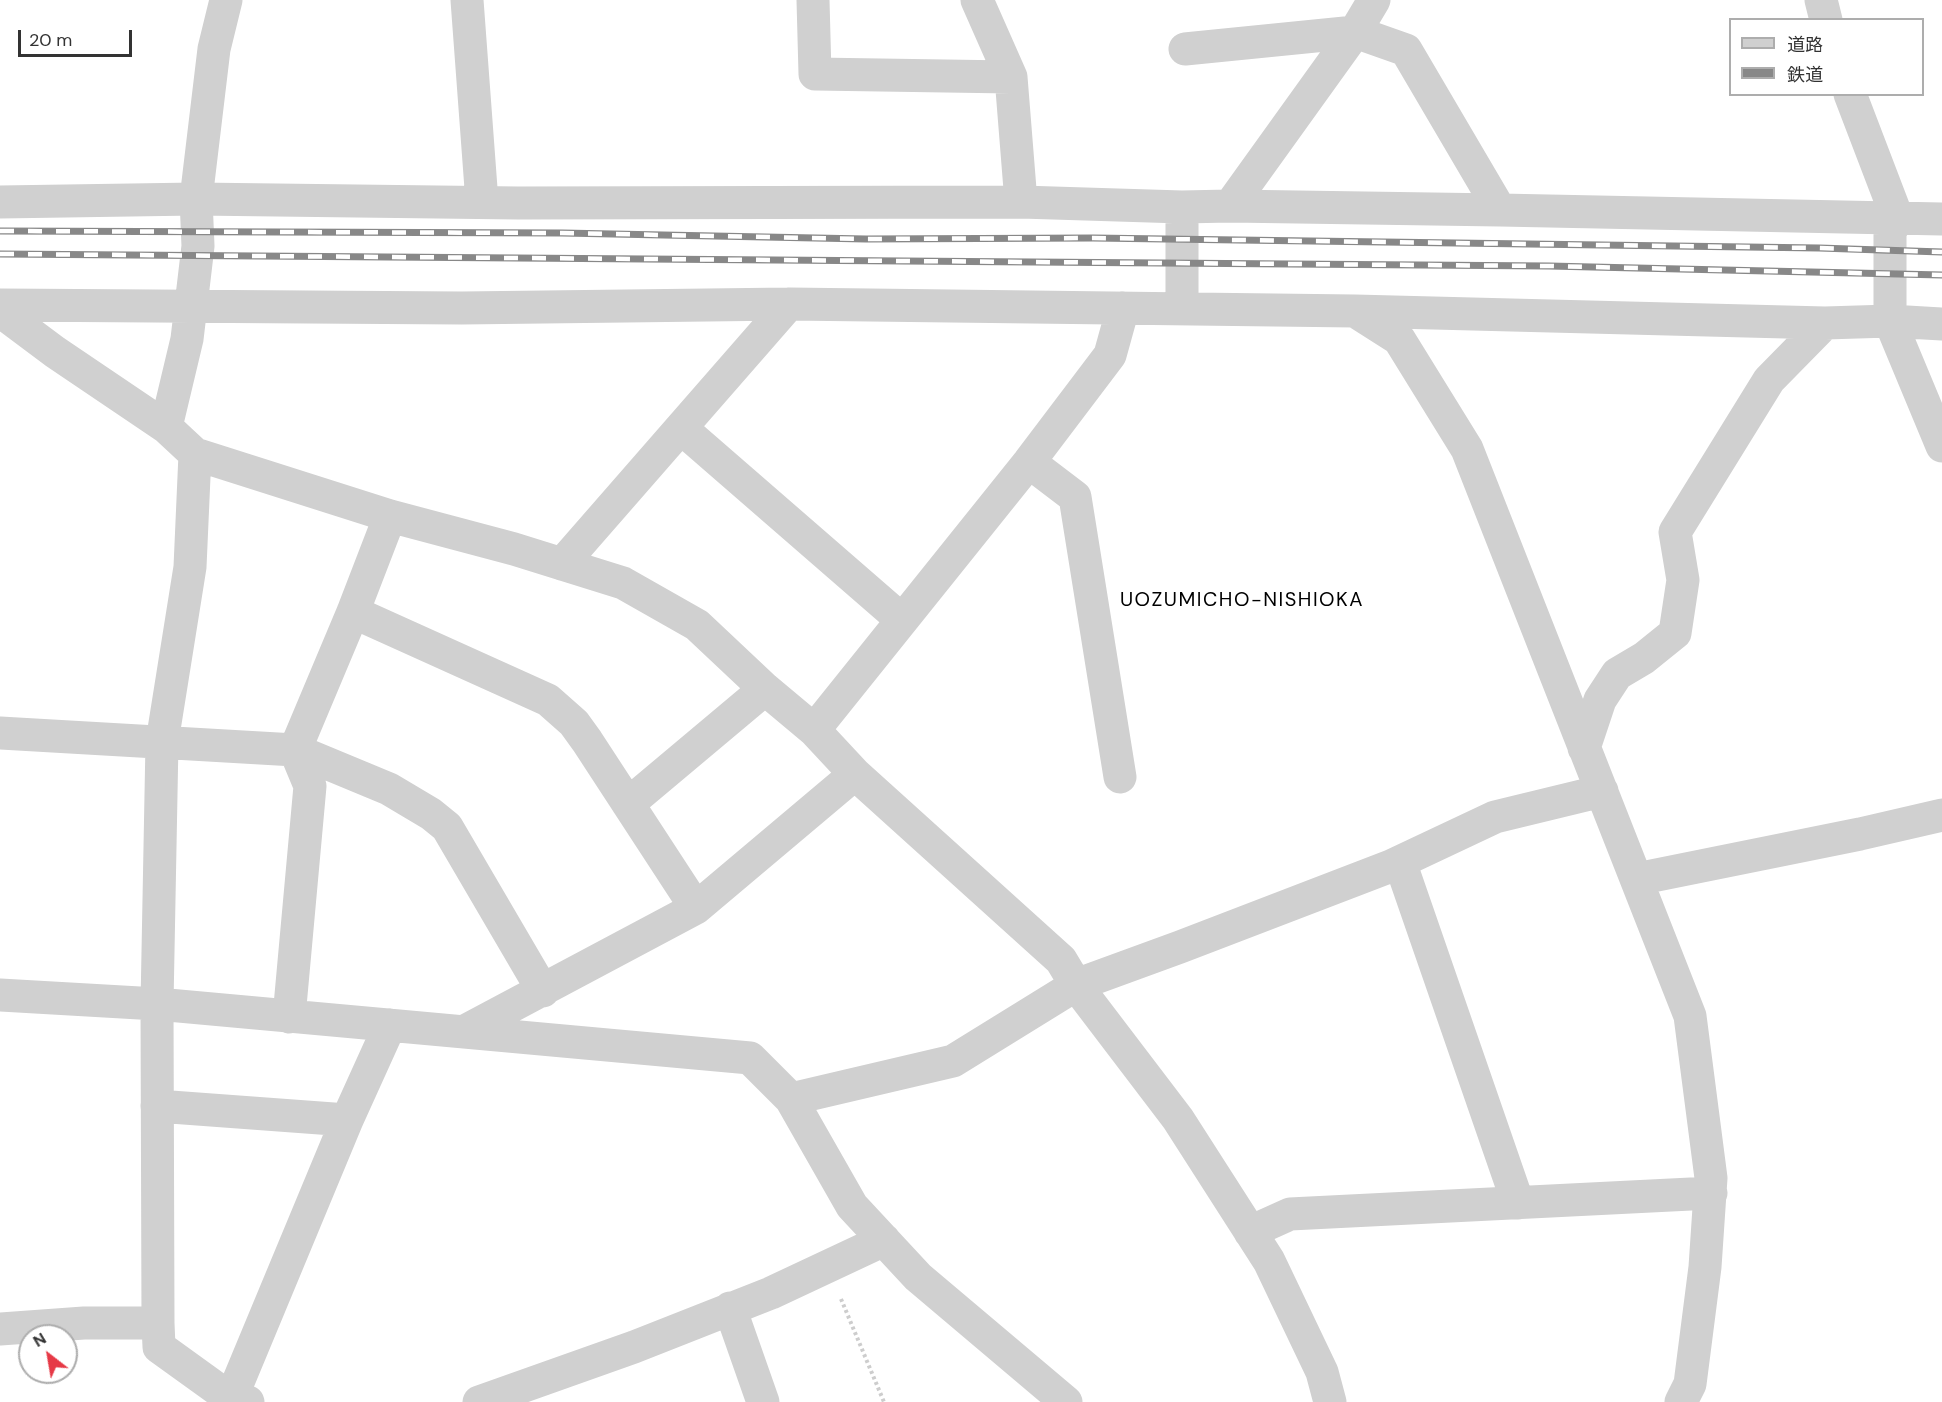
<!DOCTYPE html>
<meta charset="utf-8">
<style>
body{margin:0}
#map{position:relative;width:1942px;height:1402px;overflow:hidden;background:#fff;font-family:"DM Sans","Noto Sans JP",sans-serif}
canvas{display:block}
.legend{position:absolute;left:1729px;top:18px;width:195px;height:78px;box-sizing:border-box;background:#fff;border:2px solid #adadad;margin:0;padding:8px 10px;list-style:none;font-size:18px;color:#333}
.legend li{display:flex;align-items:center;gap:12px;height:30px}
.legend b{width:30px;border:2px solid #adadad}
.north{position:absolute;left:18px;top:1324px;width:60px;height:60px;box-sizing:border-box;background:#fff;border:2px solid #adadad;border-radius:50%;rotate:329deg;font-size:16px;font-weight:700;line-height:24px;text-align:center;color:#333}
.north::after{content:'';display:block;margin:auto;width:21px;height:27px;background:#e63946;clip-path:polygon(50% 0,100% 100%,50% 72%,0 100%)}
.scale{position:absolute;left:18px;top:30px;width:114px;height:27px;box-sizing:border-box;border:3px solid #333;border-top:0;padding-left:8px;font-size:18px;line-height:21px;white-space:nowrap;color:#333;-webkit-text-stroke:4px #fff;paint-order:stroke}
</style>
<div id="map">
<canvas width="1942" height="1402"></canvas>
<ul class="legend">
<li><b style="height:8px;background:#d0d0d0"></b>道路</li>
<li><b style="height:8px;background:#888"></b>鉄道</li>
</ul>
<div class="north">N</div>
<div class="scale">20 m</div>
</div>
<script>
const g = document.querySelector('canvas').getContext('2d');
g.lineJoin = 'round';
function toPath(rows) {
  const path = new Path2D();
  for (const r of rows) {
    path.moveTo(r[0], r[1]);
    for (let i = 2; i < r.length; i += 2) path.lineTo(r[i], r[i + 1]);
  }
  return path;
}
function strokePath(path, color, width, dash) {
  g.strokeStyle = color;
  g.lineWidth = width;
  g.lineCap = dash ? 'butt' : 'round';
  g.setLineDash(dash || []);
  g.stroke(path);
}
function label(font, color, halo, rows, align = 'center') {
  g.font = font + ' "DM Sans",sans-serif';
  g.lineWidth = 6;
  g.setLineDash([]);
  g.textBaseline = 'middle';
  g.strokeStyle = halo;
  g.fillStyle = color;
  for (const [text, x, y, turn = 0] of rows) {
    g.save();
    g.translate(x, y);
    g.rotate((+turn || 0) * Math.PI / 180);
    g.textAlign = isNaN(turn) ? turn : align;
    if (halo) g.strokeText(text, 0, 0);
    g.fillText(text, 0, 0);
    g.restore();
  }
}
strokePath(toPath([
 [841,1299,884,1402]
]), '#cdcdcd', 4, [3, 3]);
strokePath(toPath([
 [467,0,482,202],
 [813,0,815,74,1011,77],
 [977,0,1011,77,1021,202],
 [1821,0,1826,20],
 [1185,49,1355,32,1406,50,1500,210],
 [0,202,196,199,518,203,1021,202,1182,207,1230,206,1500,210,1942,219],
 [1230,206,1355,32,1374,0],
 [1182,207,1182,309],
 [0,305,462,308,789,304,1355,311,1825,323],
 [0,311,55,352,166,427,195,454,390,516,514,549,623,583,697,625,765,689,814,730,855,774,1061,960,1076,985,1178,1119,1269,1261,1322,1372,1330,1402],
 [1355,311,1399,339,1467,449,1690,1016,1711,1178,1705,1267,1690,1384,1681,1402],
 [1942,324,1890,321,1942,446],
 [166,427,187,339,198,246,196,199,214,49,226,0],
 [681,428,902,620],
 [195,454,190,567,162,742,157,1004,158,1323,159,1347,231,1399,229,1402],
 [1029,462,1075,497,1120,777],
 [562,564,789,304],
 [353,612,548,700,574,723,587,741,696,908],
 [814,730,1029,462,1110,355,1123,308],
 [0,733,295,750,389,789,431,814,447,827,543,991],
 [1584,748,1600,700,1617,674,1644,658,1675,633,1683,580,1675,532,1769,380,1825,323,1890,321,1890,233,1897,217,1850,94],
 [628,804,765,689],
 [1400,862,1518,1203],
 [1637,879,1860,834,1942,815],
 [0,995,157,1004,750,1058,791,1099,852,1206,918,1277,1066,1402],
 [289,1017,310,786,295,750,353,612,390,516],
 [463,1032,696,908,855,774],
 [791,1099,953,1061,1076,985,1180,947,1391,866,1495,817,1602,791],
 [157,1106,347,1120],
 [1250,1232,1290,1214,1711,1193],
 [730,1308,763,1402],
 [0,1329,84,1323,158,1323],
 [248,1402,231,1399,347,1120,390,1025],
 [479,1402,634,1347,771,1293,884,1240]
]), '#d0d0d0', 33);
const rail = toPath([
 [0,231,562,233,866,239,1093,238,1819,248,1942,252],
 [0,254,1549,266,1942,275]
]);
strokePath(rail, '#888', 7);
strokePath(rail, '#fff', 4.5, [14]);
g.letterSpacing = '1.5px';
label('20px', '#000', '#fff', [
 ["UOZUMICHO-NISHIOKA",1242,601]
]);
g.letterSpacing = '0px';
</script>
